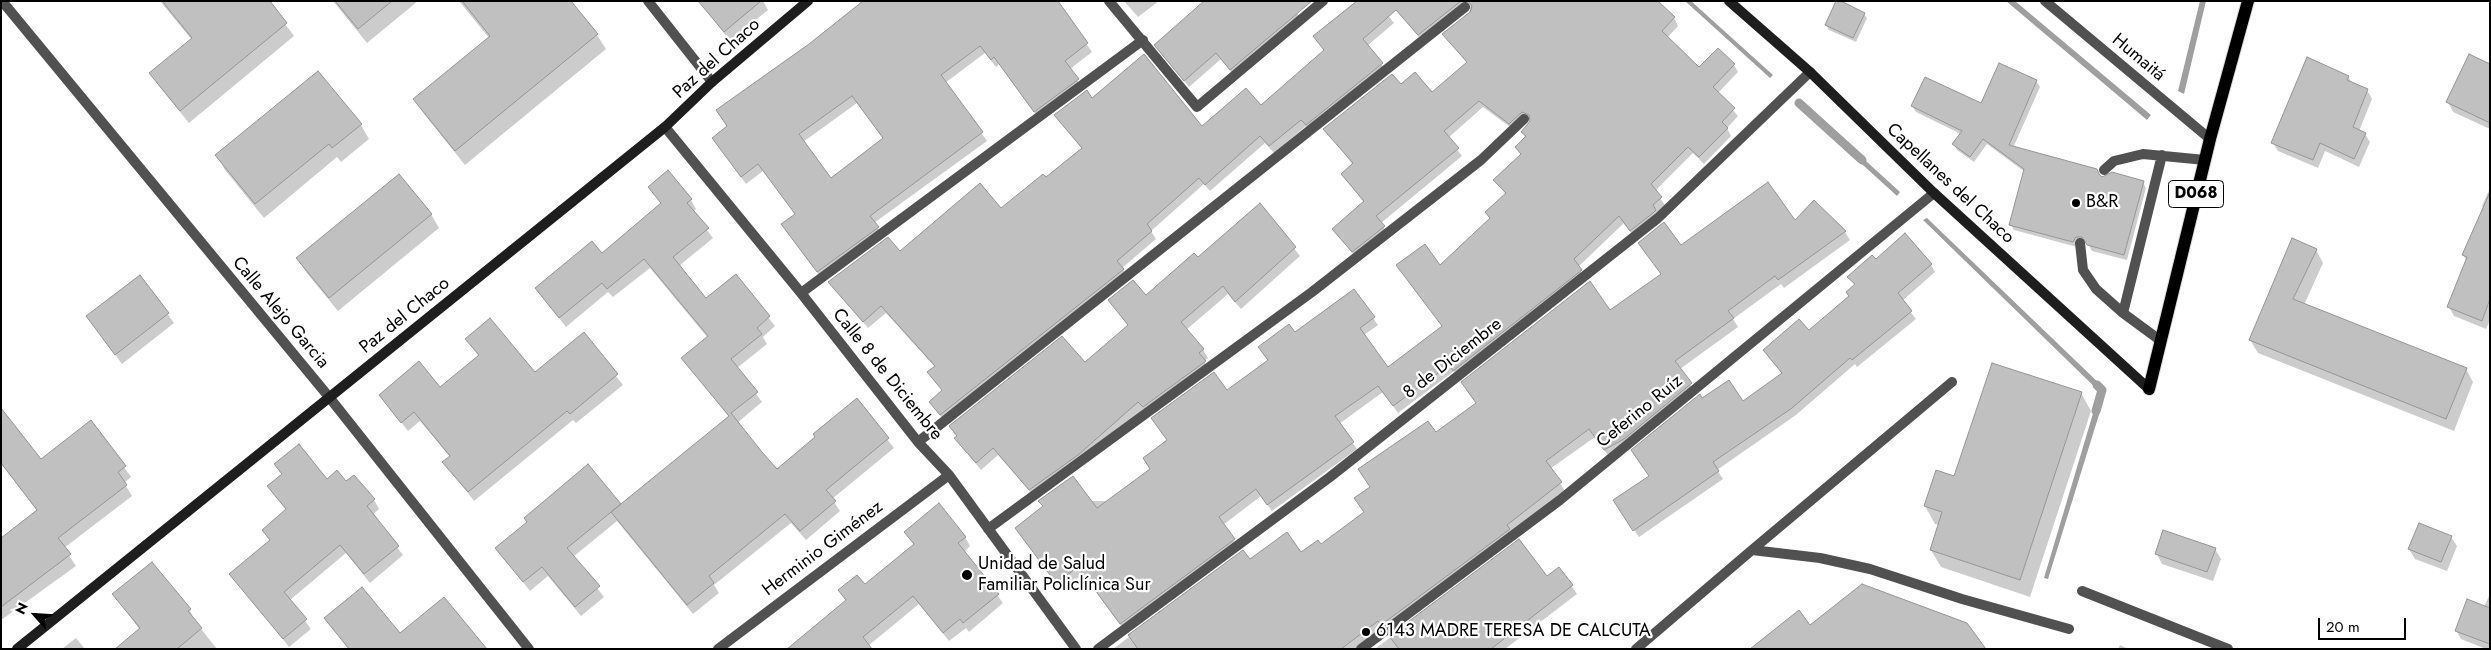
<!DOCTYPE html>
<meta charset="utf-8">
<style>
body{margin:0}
#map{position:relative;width:2491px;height:650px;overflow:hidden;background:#fff;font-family:Jost,sans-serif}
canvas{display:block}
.frame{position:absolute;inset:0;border:2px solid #000;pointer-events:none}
.north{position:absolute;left:10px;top:590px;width:50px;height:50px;-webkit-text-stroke:4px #fff;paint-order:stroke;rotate:296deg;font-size:14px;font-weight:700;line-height:20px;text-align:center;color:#000}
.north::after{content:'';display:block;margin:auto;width:18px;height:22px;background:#000;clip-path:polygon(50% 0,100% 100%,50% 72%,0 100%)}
.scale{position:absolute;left:2318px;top:618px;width:88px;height:22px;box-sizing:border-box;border:2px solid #000;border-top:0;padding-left:6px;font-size:15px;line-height:18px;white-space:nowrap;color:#000;-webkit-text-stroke:4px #fff;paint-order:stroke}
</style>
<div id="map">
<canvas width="2491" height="650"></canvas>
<div class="frame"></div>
<div class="north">N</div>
<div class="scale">20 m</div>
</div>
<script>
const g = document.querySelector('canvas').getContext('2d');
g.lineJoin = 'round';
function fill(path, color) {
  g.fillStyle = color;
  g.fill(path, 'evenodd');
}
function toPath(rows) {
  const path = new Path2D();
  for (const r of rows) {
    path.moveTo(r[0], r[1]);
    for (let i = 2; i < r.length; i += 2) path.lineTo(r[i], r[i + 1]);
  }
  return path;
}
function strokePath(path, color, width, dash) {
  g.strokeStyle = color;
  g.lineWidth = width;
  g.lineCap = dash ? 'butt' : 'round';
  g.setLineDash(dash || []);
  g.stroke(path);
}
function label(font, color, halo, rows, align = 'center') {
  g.font = font + ' Jost,sans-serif';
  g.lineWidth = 4.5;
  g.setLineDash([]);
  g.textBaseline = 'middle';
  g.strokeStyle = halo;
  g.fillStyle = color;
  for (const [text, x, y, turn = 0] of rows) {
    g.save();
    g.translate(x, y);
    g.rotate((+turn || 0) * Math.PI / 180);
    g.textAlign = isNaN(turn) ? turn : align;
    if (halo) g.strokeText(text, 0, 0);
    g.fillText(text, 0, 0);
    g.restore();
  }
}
fill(toPath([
 [1685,1,1691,1,1773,75,1770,78],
 [2006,1,2015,1,2151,115,2147,120],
 [2200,1,2206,1,2184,94,2178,91],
 [1856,152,1900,192,1897,196,1853,156],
 [1927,218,2102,386,2104,396,1923,220],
 [2097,400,2102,405,2048,579,2044,578]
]), '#9f9f9f');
fill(toPath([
 [160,1,268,1,294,36,189,123,159,86,151,73,192,40],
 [333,1,418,1,367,43],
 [459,1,570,1,597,35,606,49,465,165,424,114,415,100,489,38],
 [699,1,763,1,768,10,730,41],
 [1057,1,1092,52,1070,69,1082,88,1039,119,999,64,996,67,985,53,945,83,987,141,874,223,883,235,823,280,787,232,796,214,763,171,746,184,713,138,728,127,717,111],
 [857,103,884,139,831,180,803,142],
 [1124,1,1159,1,1138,17],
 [1356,1,1377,1,1394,23,1367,46,1387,71,1311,132,1306,126,1274,153,1265,143,1210,191,1204,184,1151,231,1156,239,1122,268,1128,277,945,422,930,402,943,391,929,373,935,367,886,313,868,328,830,282,1000,209,1046,179,1082,149,1055,115,1092,100,1202,127,1260,107,1325,51,1314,36],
 [1394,1,1656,1,1674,18,1678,26,1667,38,1699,69,1734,65,1738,72,1718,93,1738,116,1727,128,1731,136,1704,164,1693,153,1655,191,1665,205,1635,238,1624,223,1578,267,1585,278,1458,377,1454,371,1398,413,1383,392,1339,424,1357,449,1272,511,1261,496,1223,525,1238,547,1125,631,1083,574,1061,590,1021,535,1044,507,1040,501,1109,501,1150,471,1168,441,1152,419,1227,392,1269,361,1295,334,1354,291,1378,325,1364,335,1388,369,1443,327,1402,272,1440,267,1490,220,1486,213,1506,195,1495,180,1521,155,1517,147,1526,139,1522,132,1532,121,1526,119,1514,130,1483,107,1448,138,1462,156,1381,223,1388,234,1357,259,1334,229,1364,203,1342,174,1353,165,1325,129,1401,86,1432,94,1467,63,1444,34,1471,13,1472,9,1465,9,1423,42,1396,10,1392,3],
 [1290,3,1302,20,1235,77,1221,59,1189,87,1156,45],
 [1864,14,1867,18,1856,42,1829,30,1826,25],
 [2490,66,2490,129,2453,112,2448,102],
 [2348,77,2353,84,2367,90,2372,99,2359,131,2365,134,2370,142,2359,167,2325,151,2318,168,2278,151,2273,143],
 [2036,81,2040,87,2013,148,2102,178,2143,182,2146,188,2127,260,2092,251,2087,242,2080,243,2077,247,2014,230,2011,225,2025,172,1987,144,1974,162,1957,150,1954,144,1961,134,1916,112,1912,106,1982,105],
 [361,125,369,139,341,162,337,157,264,218,225,170,217,156],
 [649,187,691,200,696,209,693,212,713,238,679,266,706,300,735,276,775,326,763,337,767,344,737,368,762,402,737,423,777,471,856,399,894,448,832,499,840,511,806,540,791,523,714,585,719,593,693,614,617,521,573,557,604,597,581,616,548,576,530,591,497,549,621,506,729,417,683,358,708,338,650,268,613,297,608,292,566,327,536,288,602,255,661,204],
 [2490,188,2490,320,2486,329,2454,316,2449,307,2467,261,2463,255,2484,209,2482,206],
 [1814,202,1845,232,1850,240,1784,288,1781,284,1733,319,1738,327,1680,369,1695,392,1610,458,1595,437,1550,469,1565,491,1366,649,1113,649,1242,552,1250,561,1301,554,1321,546,1365,513,1435,434,1661,275,1681,247,1795,222],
 [1260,204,1300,256,1241,309,1228,294,1186,330,1203,350,1208,358,1204,361,1209,370,1148,415,1144,409,1082,463,1035,497,998,455,981,470,961,446,951,426,1085,363,1129,326,1109,300,1146,297,1197,259],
 [431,214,439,228,338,311,306,272,298,258],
 [2316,250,2323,263,2304,305,2466,369,2473,382,2454,431,2258,353,2250,340],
 [1875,260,1931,265,1935,272,1902,301,1916,319,1857,367,1855,364,1796,415,1717,470,1723,479,1639,537,1619,508,1650,476,1702,400,1743,402,1783,374,1764,351,1808,332,1850,297,1855,286,1849,277],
 [140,276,174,323,122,364,88,317],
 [583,334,623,385,576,423,573,420,474,501,444,462,450,457,420,421,408,431,380,395,440,389,479,357,467,339,535,374],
 [2081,393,2091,411,2030,597,1941,567,1931,550,1939,525,1935,524,1925,506,1955,477],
 [91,422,131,477,124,483,132,496,64,548,76,566,1,620,1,540,38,512,1,463,1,423,41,461],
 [276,464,326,481,346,483,374,500,379,509,372,515,403,555,370,583,346,553,290,600,311,629,289,647,231,574,270,541,263,530,287,511,269,486,282,475],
 [906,532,965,537,970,546,964,552,1003,603,969,632,966,628,949,641,919,604,868,646,788,649,846,601,840,590,865,586,914,545],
 [2451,537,2457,546,2447,571,2415,559,2409,549],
 [1518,541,1547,578,1559,568,1577,594,1505,649,1375,649],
 [2215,549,2221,559,2213,581,2162,564,2157,554],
 [2490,594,2490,649,2486,649,2461,639,2456,630,2484,607],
 [114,595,190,610,194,620,217,649,117,649,140,630],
 [76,638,85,649,62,649],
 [2120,645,2128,649,2118,649]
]), '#0003');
strokePath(toPath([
 [1799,103,1862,160],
 [2096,411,2102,390,2097,385]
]), '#9f9f9f', 9);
const building = toPath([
 [162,1,270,1,287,23,180,111,149,73,192,38,162,1],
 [335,1,392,1,358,29,335,1],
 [462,1,571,1,598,34,455,151,413,99,490,36,462,1],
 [698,1,761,1,724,32,698,1],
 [863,1,1058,1,1088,43,1065,61,1079,79,1034,112,994,57,991,60,980,46,941,75,983,132,870,216,879,227,817,272,781,224,795,214,758,164,741,177,712,138,727,126,716,110,809,44,863,1],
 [852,96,883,138,831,178,799,134,852,96],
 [1204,1,1312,1,1230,70,1216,53,1184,81,1154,45,1204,1],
 [1357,1,1461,1,1418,35,1396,10,1363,39,1383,63,1306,125,1301,120,1269,146,1260,136,1205,185,1199,178,1147,224,1152,231,1117,261,1124,269,940,415,929,402,942,390,927,372,935,366,881,306,863,322,828,282,888,237,900,251,980,183,1001,208,1043,174,1046,177,1082,148,1054,115,1087,90,1092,98,1144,54,1202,126,1246,88,1261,105,1324,50,1313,36,1357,1],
 [1468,1,1658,1,1675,17,1662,31,1699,67,1718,48,1735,64,1713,87,1735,108,1722,122,1728,128,1699,157,1688,147,1651,184,1662,197,1653,205,1656,210,1653,213,1630,231,1619,216,1574,259,1582,270,1453,371,1449,365,1393,406,1378,386,1335,416,1354,442,1267,505,1256,489,1219,517,1235,539,1120,624,1078,567,1056,583,1015,528,1043,506,1038,501,1073,476,1097,508,1150,469,1143,458,1167,440,1151,418,1214,372,1227,390,1268,360,1258,347,1289,324,1295,332,1354,289,1375,317,1360,328,1388,367,1442,326,1396,265,1425,244,1440,265,1490,218,1485,212,1506,193,1493,180,1521,154,1515,147,1526,136,1521,132,1530,121,1529,115,1522,112,1509,124,1479,101,1444,131,1459,148,1376,216,1385,226,1352,252,1332,229,1364,201,1341,174,1353,163,1323,129,1392,74,1401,84,1415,72,1432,92,1467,62,1442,34,1470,12,1472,6,1468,1],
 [1836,1,1841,1,1865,13,1853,38,1825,25,1836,1],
 [2469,54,2490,64,2490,123,2446,102,2469,54],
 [2307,57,2349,76,2347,80,2368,89,2353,127,2366,133,2354,159,2320,143,2313,160,2271,143,2307,57],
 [1999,63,2037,80,2009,145,2097,169,2099,174,2102,177,2112,172,2144,181,2124,255,2087,245,2082,237,2076,237,2073,242,2009,225,2024,169,1983,139,1970,157,1952,144,1962,131,1911,106,1925,77,1981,103,1999,63],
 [318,71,362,124,332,148,329,144,255,204,215,155,318,71],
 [668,170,692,199,687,203,709,228,673,257,706,298,736,274,770,316,757,328,762,334,731,359,758,392,731,413,762,452,777,469,815,437,813,434,857,398,889,438,826,490,836,501,800,531,785,514,709,576,714,583,687,605,611,512,729,416,681,358,708,336,644,259,607,289,602,283,559,318,535,288,592,241,602,253,661,203,648,187,668,170],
 [399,174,432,214,329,298,296,258,399,174],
 [1768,182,1795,220,1814,200,1846,231,1778,280,1775,276,1728,311,1734,318,1675,361,1692,383,1624,439,1604,450,1589,429,1546,461,1562,482,1507,525,1510,529,1381,625,1378,621,1341,649,1138,649,1128,635,1243,550,1250,559,1287,532,1301,552,1318,540,1321,544,1364,512,1354,498,1370,487,1358,469,1428,421,1436,432,1476,403,1461,382,1590,281,1610,310,1661,274,1638,243,1664,222,1681,245,1768,182],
 [2490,192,2490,299,2482,321,2447,307,2467,257,2462,255,2490,192],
 [1260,203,1296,247,1235,302,1223,286,1181,322,1204,349,1199,353,1206,361,1143,407,1138,402,1078,455,1029,490,993,448,976,463,954,438,957,436,949,426,1062,336,1085,362,1128,325,1108,300,1133,280,1146,295,1194,253,1198,257,1260,203],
 [1905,233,1932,264,1898,293,1912,311,1852,360,1850,358,1792,408,1713,462,1719,471,1633,531,1613,500,1649,476,1631,450,1700,394,1702,398,1729,380,1743,401,1782,373,1763,350,1799,319,1809,330,1849,296,1846,292,1855,284,1847,277,1872,255,1876,259,1905,233],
 [2292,238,2317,249,2293,299,2467,368,2446,419,2249,340,2292,238],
 [140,275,169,313,115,355,86,316,140,275],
 [490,318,535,372,584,332,618,374,570,414,567,411,468,492,442,462,450,456,414,412,401,423,379,395,419,361,440,387,479,355,465,339,490,318],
 [1992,363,2082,392,2020,580,1930,550,1942,512,1924,506,1936,470,1954,476,1992,363],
 [1,408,41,459,91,420,126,466,118,472,127,485,58,538,71,554,1,607,1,538,37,510,1,463,1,408],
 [299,444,327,479,337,470,346,481,354,475,375,499,367,506,399,546,364,574,340,545,284,592,307,619,283,639,229,574,270,540,262,530,286,509,267,486,282,474,274,464,299,444],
 [588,464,621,504,567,548,600,586,575,607,542,567,523,582,495,548,527,522,524,518,588,464],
 [939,503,966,537,958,543,999,594,963,623,960,619,943,633,913,596,863,637,872,649,787,649,846,600,838,590,857,575,865,584,914,544,904,532,939,503],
 [2419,523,2452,536,2441,562,2408,549,2419,523],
 [2163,530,2216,548,2207,572,2155,554,2163,530],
 [1519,539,1547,576,1559,567,1573,585,1491,649,1399,649,1389,636,1519,539],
 [152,562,191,609,188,611,202,628,177,649,115,649,140,628,112,594,152,562],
 [1862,584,1967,623,1986,649,1750,649,1799,610,1810,625,1862,584],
 [362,587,400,633,444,597,487,649,349,649,324,618,362,587],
 [2467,599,2490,608,2490,644,2455,631,2467,599]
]);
fill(building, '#c0c0c0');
strokePath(building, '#959595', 1);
const primary = toPath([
 [2149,389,2210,139,2248,1]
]);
strokePath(primary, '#dbdbdb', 14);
strokePath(toPath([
 [2104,170,2114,161,2143,154,2205,160],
 [2080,243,2083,270,2096,289,2123,313,2161,341],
 [2123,313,2162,155],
 [1752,550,1952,382],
 [1636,649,1752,550,1820,558,1870,569,1962,599,2069,629]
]), '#515151', 10);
strokePath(toPath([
 [2,1,329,397,529,649],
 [648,1,712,82],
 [1109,1,1197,107,1323,1],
 [2045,1,2210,139],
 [665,127,801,293,918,442,949,475,1076,649],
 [801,293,1143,40],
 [918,442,1465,7],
 [988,529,1312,292,1481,160,1524,119],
 [2082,591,2228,649],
 [718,649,949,475],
 [1098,649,1330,477,1658,218,1810,72],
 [1361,649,1560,500,1934,193]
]), '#515151', 10);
strokePath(toPath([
 [1729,1,1810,72,1934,193,2149,389],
 [17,649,665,127,712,82,808,1]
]), '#1e1e1e', 10);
strokePath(primary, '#000', 12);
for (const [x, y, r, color] of [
 [2076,203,5,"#000"],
 [967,575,6,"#000"],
 [1366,632,5,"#000"]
]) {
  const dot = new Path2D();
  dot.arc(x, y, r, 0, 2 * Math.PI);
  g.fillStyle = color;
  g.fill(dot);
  strokePath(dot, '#fff', 2);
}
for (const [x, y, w] of [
 [2196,194,55]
]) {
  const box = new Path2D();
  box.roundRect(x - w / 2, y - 13.5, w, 27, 4);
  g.fillStyle = '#fff';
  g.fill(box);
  strokePath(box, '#000', 1);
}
label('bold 16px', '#000', null, [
 ["D068",2196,194]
]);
label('18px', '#000', '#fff', [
 ["Humaitá",2138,58,40],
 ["Paz del Chaco",717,59,-42],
 ["Capellanes del Chaco",1950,184,43],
 ["Calle Alejo Garcia",280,313,50],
 ["Paz del Chaco",405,316,-39],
 ["8 de Diciembre",1453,359,-38],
 ["Calle 8 de Diciembre",887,375,51],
 ["Ceferino Ruíz",1640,412,-39],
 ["Herminio Giménez",823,549,-37]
]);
label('18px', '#000', '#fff', [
 ["B&R",2086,203],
 ["Unidad de Salud",978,565],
 ["Familiar Policlínica Sur",978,586],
 ["6143 MADRE TERESA DE CALCUTA",1376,632]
], 'left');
</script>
